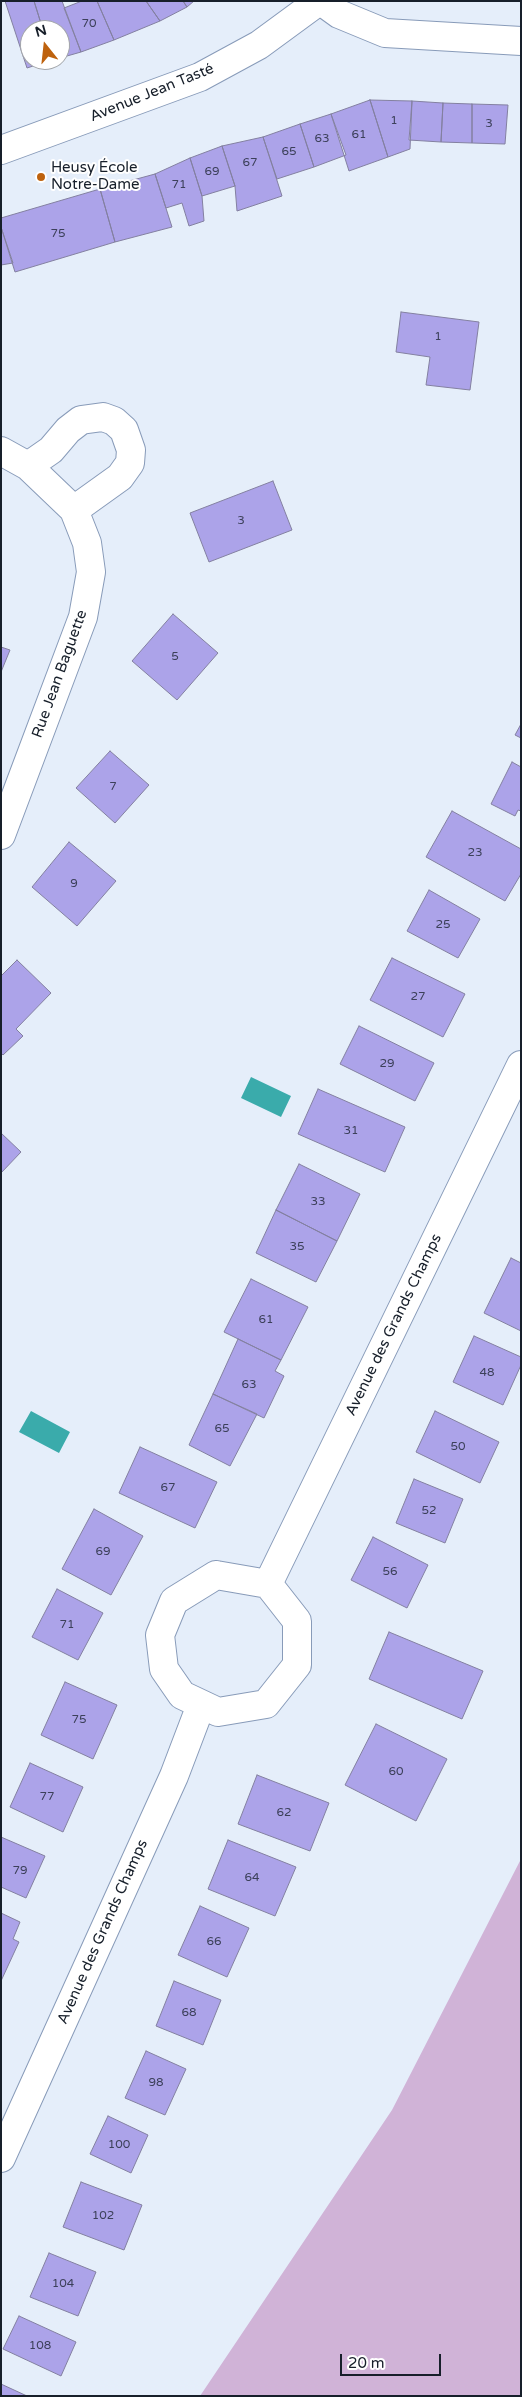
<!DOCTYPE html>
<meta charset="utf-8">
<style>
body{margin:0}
#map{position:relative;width:522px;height:2397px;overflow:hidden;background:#e5eefa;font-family:"Varela Round",sans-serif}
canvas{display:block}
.frame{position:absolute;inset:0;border:2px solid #171f2a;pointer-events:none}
.north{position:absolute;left:20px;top:20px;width:50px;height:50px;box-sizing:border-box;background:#fff;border:1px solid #a2a5aa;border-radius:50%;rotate:344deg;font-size:14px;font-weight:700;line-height:20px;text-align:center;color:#171f2a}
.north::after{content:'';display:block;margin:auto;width:18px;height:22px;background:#be620e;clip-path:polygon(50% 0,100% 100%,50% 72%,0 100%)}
.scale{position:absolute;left:340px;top:2354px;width:101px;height:22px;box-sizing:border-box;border:2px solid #171f2a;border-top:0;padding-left:6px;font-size:15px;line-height:18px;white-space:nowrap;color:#171f2a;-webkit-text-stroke:4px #fff;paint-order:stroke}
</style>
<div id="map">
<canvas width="522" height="2397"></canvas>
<div class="frame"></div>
<div class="north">N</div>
<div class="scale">20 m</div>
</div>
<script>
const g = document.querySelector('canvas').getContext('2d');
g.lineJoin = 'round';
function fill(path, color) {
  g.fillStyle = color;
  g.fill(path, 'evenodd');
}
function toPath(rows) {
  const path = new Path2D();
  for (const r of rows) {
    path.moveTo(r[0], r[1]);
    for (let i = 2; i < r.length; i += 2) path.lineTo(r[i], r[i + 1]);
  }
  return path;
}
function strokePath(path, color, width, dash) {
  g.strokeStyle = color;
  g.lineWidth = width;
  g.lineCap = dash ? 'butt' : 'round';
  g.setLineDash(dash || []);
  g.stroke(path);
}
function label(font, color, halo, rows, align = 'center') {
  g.font = font + ' "Varela Round",sans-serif';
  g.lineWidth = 4;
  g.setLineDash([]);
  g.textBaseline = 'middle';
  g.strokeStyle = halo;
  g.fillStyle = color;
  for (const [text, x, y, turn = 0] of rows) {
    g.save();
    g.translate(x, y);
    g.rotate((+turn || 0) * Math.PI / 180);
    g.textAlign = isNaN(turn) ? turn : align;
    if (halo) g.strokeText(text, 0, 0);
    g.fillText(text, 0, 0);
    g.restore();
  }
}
fill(toPath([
 [521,1859,521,2396,200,2396,392,2110]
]), '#d0b3d7');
fill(toPath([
 [251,1077,291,1096,281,1117,241,1098],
 [31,1411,70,1432,59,1453,19,1432]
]), '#3aabab');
const building = toPath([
 [5,1,34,1,43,30,30,30,30,60,52,60,27,68,5,1],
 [34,1,62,1,81,52,60,58,60,30,43,30,34,1],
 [82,1,97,1,114,40,81,52,64,8,82,1],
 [97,1,146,1,160,21,114,40,97,1],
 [146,1,183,1,187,7,160,21,146,1],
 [183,1,194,1,187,7,183,1],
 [370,100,388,157,349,171,331,114,370,100],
 [370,100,412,101,410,149,388,157,370,100],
 [412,101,443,103,441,142,409,140,412,101],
 [443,103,472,104,472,143,441,142,443,103],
 [472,104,508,105,505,144,472,143,472,104],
 [331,114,346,155,314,167,300,124,331,114],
 [300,124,314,167,277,179,263,137,300,124],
 [263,137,282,196,237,211,235,186,222,146,263,137],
 [222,146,235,186,202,196,190,158,222,146],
 [190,158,202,196,204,221,189,226,182,203,166,208,155,174,190,158],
 [155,174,172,227,115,242,100,189,155,174],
 [100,189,115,242,15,272,1,227,1,218,100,189],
 [1,227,13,263,1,265,1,227],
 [401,312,479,322,470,390,426,385,430,357,396,352,401,312],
 [273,481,292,530,209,562,190,513,273,481],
 [173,614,218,653,177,700,132,661,173,614],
 [1,647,10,650,1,672,1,647],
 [521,724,521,738,515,735,521,724],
 [110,751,149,785,115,823,76,788,110,751],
 [512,762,521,767,521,811,518,810,515,816,491,804,512,762],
 [452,811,521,849,521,874,505,901,426,857,452,811],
 [69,842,116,881,77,926,32,887,69,842],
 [429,890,480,919,458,958,407,931,429,890],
 [392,958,465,994,443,1037,370,1000,392,958],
 [17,960,51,993,16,1029,23,1036,3,1055,1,1053,1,976,17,960],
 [359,1026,434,1063,415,1101,340,1064,359,1026],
 [318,1089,405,1127,385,1172,298,1134,318,1089],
 [1,1133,21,1152,1,1173,1,1133],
 [299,1164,360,1194,337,1241,276,1210,299,1164],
 [276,1210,337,1241,316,1282,256,1253,276,1210],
 [511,1258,521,1263,521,1331,484,1313,511,1258],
 [251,1279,308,1307,281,1360,224,1332,251,1279],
 [474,1336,521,1357,521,1365,503,1405,453,1382,474,1336],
 [238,1339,281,1360,275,1371,284,1376,264,1418,213,1394,238,1339],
 [213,1394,257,1414,230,1466,189,1445,213,1394],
 [435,1411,499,1442,480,1483,416,1452,435,1411],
 [140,1447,217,1482,195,1528,119,1493,140,1447],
 [414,1479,463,1499,445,1543,396,1523,414,1479],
 [94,1509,143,1536,111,1595,62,1569,94,1509],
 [373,1537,428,1565,407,1608,351,1580,373,1537],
 [57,1589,103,1613,78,1660,32,1637,57,1589],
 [389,1632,483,1671,462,1719,369,1679,389,1632],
 [65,1682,117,1705,93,1759,41,1735,65,1682],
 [376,1724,447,1759,416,1821,345,1785,376,1724],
 [30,1763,83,1787,63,1832,10,1807,30,1763],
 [257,1775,329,1803,310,1851,238,1824,257,1775],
 [1,1837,45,1856,26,1898,1,1887,1,1837],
 [228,1840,296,1867,275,1916,208,1889,228,1840],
 [200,1906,249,1928,227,1977,178,1955,200,1906],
 [1,1913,20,1922,13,1939,19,1942,1,1981,1,1913],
 [174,1981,221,2000,203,2045,156,2026,174,1981],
 [146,2051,186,2069,165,2115,125,2098,146,2051],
 [108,2116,148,2135,131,2173,90,2154,108,2116],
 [81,2182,142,2205,124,2250,63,2227,81,2182],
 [49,2253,96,2272,78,2316,30,2297,49,2253],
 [19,2316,76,2342,61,2376,3,2349,19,2316],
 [1,2384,27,2396,1,2396,1,2384]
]);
fill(building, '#aca3e9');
strokePath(building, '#8380a0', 1);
const minor = toPath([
 [321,1,339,14,385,33,521,41],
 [1,150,200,77,259,45,319,1],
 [1,451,28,466,74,510,87,543,91,572,83,617,1,835],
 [28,466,51,450,68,430,81,420,103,417,114,421,124,430,131,450,130,463,120,477,74,510],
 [216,1575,268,1584,297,1621,297,1665,266,1704,218,1712,182,1695,164,1669,160,1635,174,1601,216,1575],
 [268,1584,521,1065],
 [1,2158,174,1776,201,1705]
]);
strokePath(minor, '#889bb9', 30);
strokePath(minor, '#fff', 28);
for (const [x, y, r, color] of [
 [41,177,5,"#be620e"]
]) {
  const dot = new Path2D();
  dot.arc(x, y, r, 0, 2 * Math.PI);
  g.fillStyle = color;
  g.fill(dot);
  strokePath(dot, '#fff', 2);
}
label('12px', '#3c405a', null, [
 ["70",89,24],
 ["1",394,121],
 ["3",489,124],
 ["61",359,135],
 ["63",322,139],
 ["65",289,152],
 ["67",250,163],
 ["69",212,172],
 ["71",179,185],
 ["75",58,234],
 ["1",438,337],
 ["3",241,521],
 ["5",175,657],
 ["7",113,787],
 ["23",475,853],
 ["9",74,884],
 ["25",443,925],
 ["27",418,997],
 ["29",387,1064],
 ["31",351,1131],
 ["33",318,1202],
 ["35",297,1247],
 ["61",266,1320],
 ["48",487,1373],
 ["63",249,1385],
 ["65",222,1429],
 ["50",458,1447],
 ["67",168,1488],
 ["52",429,1511],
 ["69",103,1552],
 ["56",390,1572],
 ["71",67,1625],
 ["75",79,1720],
 ["60",396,1772],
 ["77",47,1797],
 ["62",284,1813],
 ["79",20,1871],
 ["64",252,1878],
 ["66",214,1942],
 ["68",189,2013],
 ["98",156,2083],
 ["100",119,2145],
 ["102",103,2216],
 ["104",63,2284],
 ["108",40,2346]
]);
label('15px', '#171f2a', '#fff', [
 ["Avenue Jean Tasté",152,93,-22],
 ["Rue Jean Baguette",60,674,-70],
 ["Avenue des Grands Champs",394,1325,-64],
 ["Avenue des Grands Champs",103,1932,-66]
]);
label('15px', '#171f2a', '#fff', [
 ["Heusy École",51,168],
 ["Notre-Dame",51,185]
], 'left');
</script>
